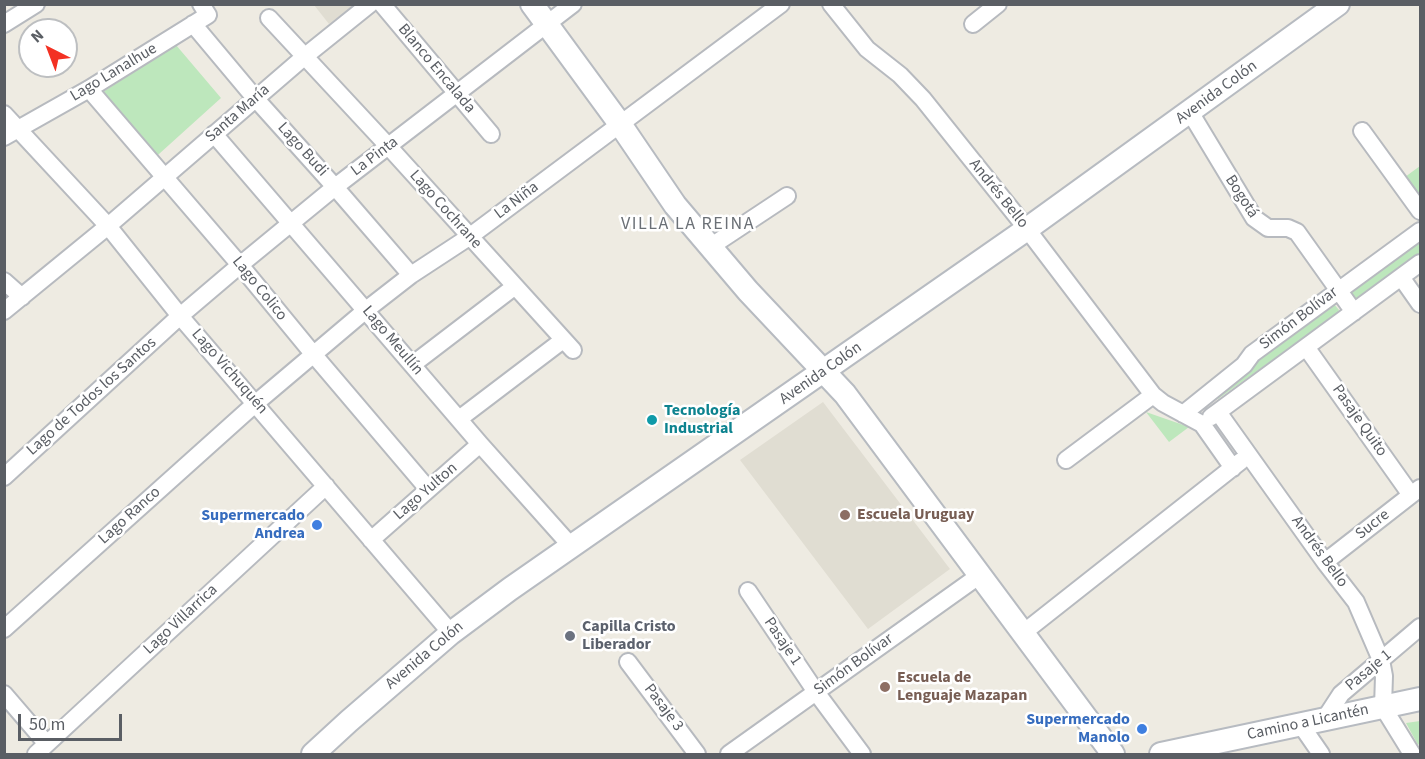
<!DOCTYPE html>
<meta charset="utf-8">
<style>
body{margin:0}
#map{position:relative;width:1425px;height:759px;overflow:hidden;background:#eeebe2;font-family:"Source Sans 3",sans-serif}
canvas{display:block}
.frame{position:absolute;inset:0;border:6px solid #5a5e64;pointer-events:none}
.north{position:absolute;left:18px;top:18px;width:60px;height:60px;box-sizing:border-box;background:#fff;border:2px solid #bdbfc1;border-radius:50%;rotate:318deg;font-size:16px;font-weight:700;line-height:24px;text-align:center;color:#5a5e64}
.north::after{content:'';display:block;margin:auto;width:21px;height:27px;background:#f33123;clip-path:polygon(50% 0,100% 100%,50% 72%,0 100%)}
.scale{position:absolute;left:18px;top:714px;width:104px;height:27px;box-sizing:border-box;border:3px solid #5a5e64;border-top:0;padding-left:8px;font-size:18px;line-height:21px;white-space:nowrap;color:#5a5e64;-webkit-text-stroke:4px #fff;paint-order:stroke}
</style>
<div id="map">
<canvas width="1425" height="759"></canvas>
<div class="frame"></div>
<div class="north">N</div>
<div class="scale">50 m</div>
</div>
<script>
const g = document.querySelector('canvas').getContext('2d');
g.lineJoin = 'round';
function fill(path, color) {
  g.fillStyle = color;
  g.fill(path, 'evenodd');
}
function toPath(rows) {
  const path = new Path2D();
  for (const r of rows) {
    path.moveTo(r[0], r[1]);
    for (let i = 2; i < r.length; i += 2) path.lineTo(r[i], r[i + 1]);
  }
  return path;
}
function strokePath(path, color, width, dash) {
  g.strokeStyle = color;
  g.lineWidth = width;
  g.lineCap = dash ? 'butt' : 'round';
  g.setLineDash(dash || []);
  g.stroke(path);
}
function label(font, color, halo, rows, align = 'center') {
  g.font = font + ' "Source Sans 3",sans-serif';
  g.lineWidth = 5;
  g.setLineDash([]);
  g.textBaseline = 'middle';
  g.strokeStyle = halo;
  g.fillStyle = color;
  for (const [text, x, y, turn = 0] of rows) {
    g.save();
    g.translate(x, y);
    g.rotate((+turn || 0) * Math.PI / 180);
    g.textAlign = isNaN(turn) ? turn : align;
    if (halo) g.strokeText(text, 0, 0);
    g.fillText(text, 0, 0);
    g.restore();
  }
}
fill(toPath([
 [314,5,354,5,329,24],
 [823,402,950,569,868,629,740,460]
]), '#e0ddd2');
fill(toPath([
 [176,45,221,98,149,163,92,99],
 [1420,166,1420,198,1405,177],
 [1420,239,1420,258,1358,302,1349,290],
 [1333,303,1339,310,1337,314,1218,399,1214,394],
 [1146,412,1189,427,1169,442],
 [1420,721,1420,743,1418,745,1406,723]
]), '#bde7bc');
const street = toPath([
 [382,4,491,134],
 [831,4,867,49,900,75,923,99,1027,229,1153,395,1163,403,1202,424,1233,468],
 [269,18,389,147,573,350],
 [4,24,36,4],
 [193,24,255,98,335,187,411,275],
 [973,24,998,4],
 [89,89,240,265,314,355,428,489],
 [1190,112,1254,218,1268,228,1288,228,1297,232,1354,312],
 [4,114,108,226,180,316,451,633],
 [1362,131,1420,211],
 [214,134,480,444,571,546],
 [4,137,89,89,208,15,201,4],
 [710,247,787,196],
 [1401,277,1420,304],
 [4,281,22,297],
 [4,311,108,226,304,57,370,4],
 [1306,347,1411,495],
 [412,365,514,287],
 [1218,412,1325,562,1356,602,1381,660,1384,676,1383,707,1412,754],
 [1183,414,1244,365,1252,354,1420,231],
 [1211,417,1420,263],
 [459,419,563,340],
 [1066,460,1153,395],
 [4,477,180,316,240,265,335,187,573,4],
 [371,540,480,444],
 [1325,562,1420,488],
 [748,591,816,692,862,754],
 [4,629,256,403,366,310,411,275,469,237,781,4],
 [1023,633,1241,461],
 [628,662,697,754],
 [4,694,47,744],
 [1324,720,1341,694,1420,627],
 [1301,725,1321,754],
 [36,754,326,486],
 [729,754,980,575]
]);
const secondary = toPath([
 [532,4,620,124,675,205,748,291,845,394,1113,754],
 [313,754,349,721,451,633,510,589,1027,229,1338,4],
 [1161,754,1420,699]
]);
strokePath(street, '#b7babf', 20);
strokePath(secondary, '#b7bbc1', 26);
strokePath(street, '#fff', 16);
strokePath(secondary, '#fff', 22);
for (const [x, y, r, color] of [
 [652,420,6,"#0f9aa8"],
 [845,515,6,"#8d6e63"],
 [317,525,6,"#3f7fe0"],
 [570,636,6,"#6b7280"],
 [885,687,6,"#8d6e63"],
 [1142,729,6,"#3f7fe0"]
]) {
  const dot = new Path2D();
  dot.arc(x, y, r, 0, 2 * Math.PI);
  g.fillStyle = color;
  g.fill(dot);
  strokePath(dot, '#fff', 2);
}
label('16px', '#5a5e64', '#fff', [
 ["Blanco Encalada",436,69,50],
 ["Lago Lanalhue",114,73,-31],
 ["Avenida Colón",1217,93,-36],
 ["Santa María",238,114,-41],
 ["Lago Budi",302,150,48],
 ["La Pinta",375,157,-37],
 ["Andrés Bello",998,194,51],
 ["Bogotá",1241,197,57],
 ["La Niña",517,201,-37],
 ["Lago Cochrane",445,210,48],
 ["Lago Colico",259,289,51],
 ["Simón Bolívar",1299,319,-37],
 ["Lago Meullín",392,341,50],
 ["Lago Vichuquén",229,372,49],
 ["Avenida Colón",821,374,-35],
 ["Lago de Todos los Santos",92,397,-42],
 ["Pasaje Quito",1359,421,55],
 ["Lago Yulton",426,492,-41],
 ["Lago Ranco",130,516,-42],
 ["Sucre",1373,525,-38],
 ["Andrés Bello",1319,552,54],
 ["Lago Villarrica",181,620,-43],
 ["Pasaje 1",782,642,56],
 ["Avenida Colón",425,656,-40],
 ["Simón Bolívar",854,665,-36],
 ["Pasaje 1",1369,671,-40],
 ["Pasaje 3",663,708,53],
 ["Camino a Licantén",1308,723,-12]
]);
label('bold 16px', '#0d838f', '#fff', [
 ["Tecnología",664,411],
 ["Industrial",664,429]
], 'left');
label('bold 16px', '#785e54', '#fff', [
 ["Escuela Uruguay",857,515],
 ["Escuela de",897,678],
 ["Lenguaje Mazapan",897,696]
], 'left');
label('bold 16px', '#366cbe', '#fff', [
 ["Supermercado",305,516],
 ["Andrea",305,534],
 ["Supermercado",1130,720],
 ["Manolo",1130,738]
], 'right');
label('bold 16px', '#5b616d', '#fff', [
 ["Capilla Cristo",582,627],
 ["Liberador",582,645]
], 'left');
g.letterSpacing = '1.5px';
label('18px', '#6b7076', '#fff', [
 ["VILLA LA REINA",688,225]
]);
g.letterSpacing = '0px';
</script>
